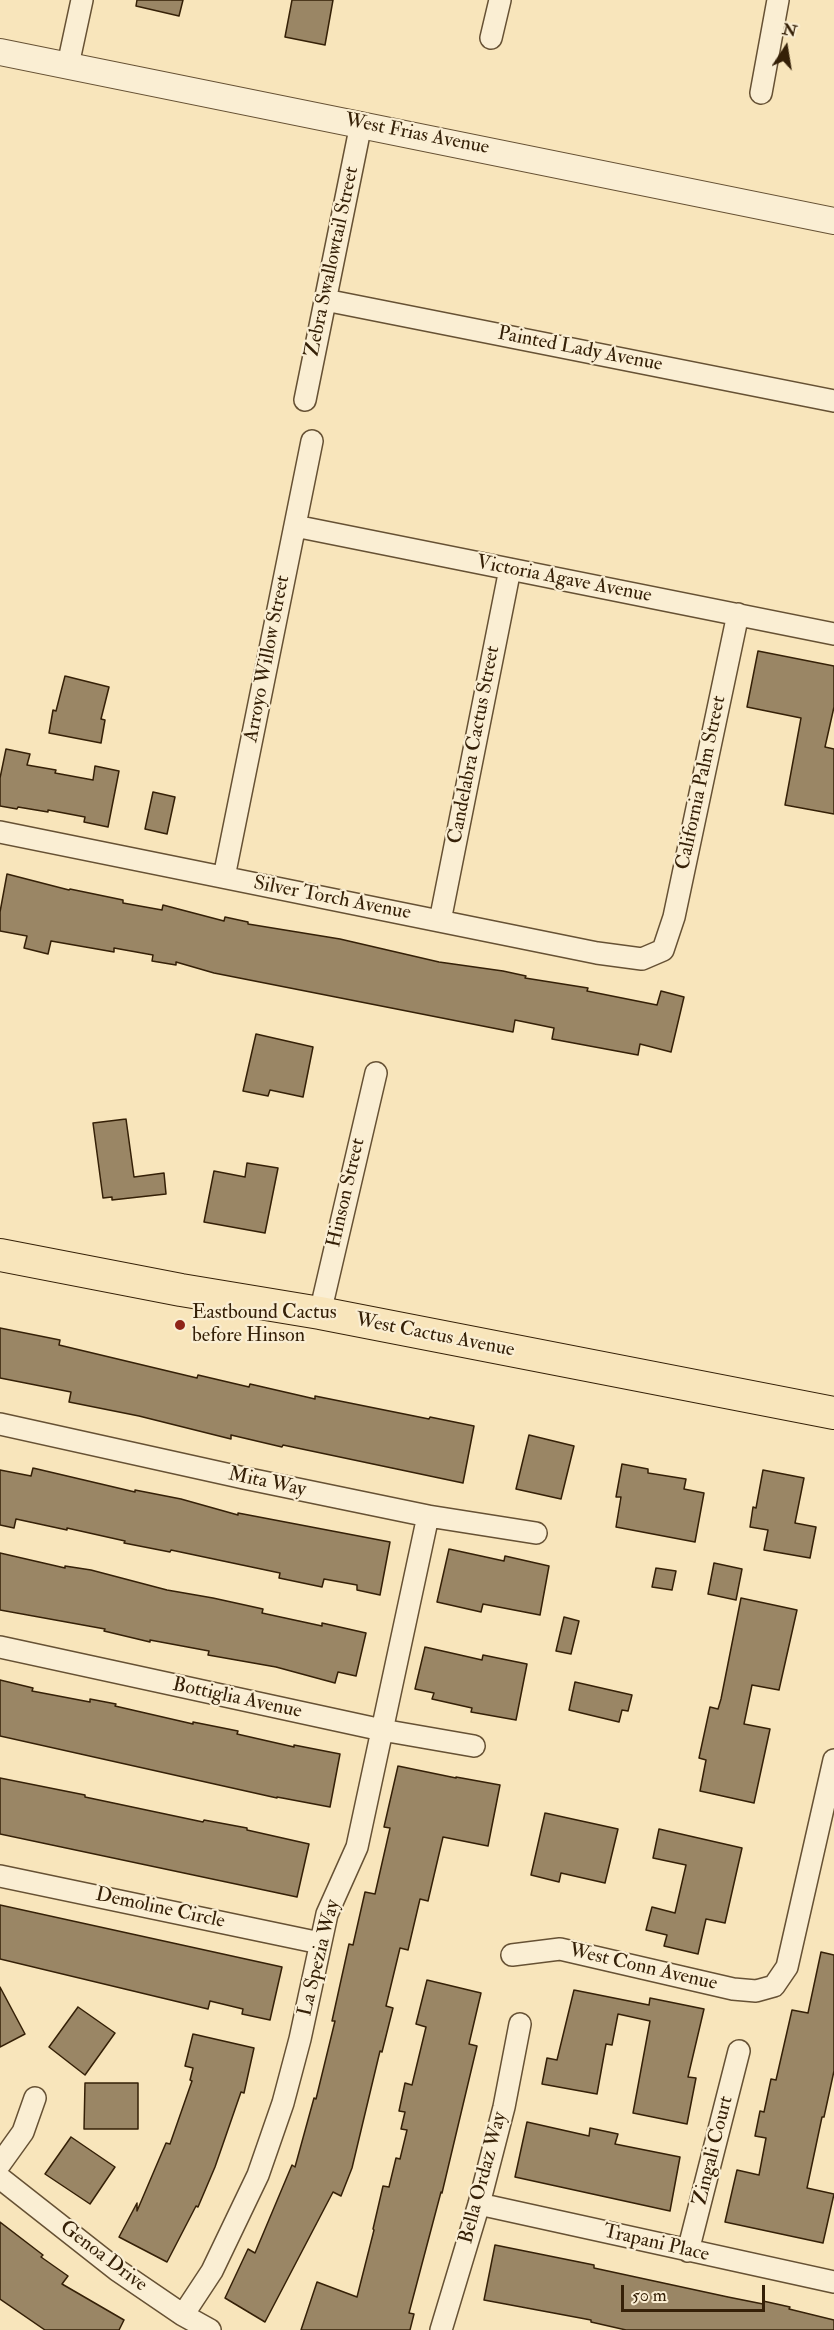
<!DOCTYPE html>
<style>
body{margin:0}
#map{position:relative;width:834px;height:2330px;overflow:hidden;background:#f8e5bb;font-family:"IM FELL Double Pica",serif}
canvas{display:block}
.north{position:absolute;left:756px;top:18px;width:60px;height:60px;-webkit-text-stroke:4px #faeed3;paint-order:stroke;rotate:12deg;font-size:16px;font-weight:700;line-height:24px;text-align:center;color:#352007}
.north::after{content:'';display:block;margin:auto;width:21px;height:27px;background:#352007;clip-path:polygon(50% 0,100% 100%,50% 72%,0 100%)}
.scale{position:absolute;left:621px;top:2285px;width:144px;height:27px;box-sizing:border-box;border:3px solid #352007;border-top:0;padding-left:8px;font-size:18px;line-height:21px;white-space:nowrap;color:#352007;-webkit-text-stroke:4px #faeed3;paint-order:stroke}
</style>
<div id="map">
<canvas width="834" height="2330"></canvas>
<div class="north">N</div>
<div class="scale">50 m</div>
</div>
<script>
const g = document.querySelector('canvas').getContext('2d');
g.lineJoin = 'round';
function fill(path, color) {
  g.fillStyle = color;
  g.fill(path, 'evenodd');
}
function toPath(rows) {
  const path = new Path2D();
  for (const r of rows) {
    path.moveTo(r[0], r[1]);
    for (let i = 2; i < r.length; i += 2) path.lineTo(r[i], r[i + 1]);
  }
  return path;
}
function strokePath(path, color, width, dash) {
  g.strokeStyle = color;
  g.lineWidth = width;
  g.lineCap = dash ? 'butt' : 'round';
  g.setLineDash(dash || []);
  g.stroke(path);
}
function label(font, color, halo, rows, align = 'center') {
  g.font = font + ' "IM FELL Double Pica",serif';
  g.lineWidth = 4.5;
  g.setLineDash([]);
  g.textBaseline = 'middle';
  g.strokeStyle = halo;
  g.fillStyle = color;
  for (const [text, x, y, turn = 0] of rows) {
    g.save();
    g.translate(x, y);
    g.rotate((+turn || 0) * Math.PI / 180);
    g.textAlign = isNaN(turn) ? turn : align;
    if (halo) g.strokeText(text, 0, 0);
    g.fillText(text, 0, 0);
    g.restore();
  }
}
const building = toPath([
 [137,0,183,0,179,16,136,6,137,0],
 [292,0,333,0,325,45,285,37,292,0],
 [758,651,834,666,834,707,825,747,834,749,834,814,785,805,801,718,747,707,758,651],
 [65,676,109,687,101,719,105,720,101,743,49,733,53,710,56,711,65,676],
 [6,749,30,754,27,765,56,770,55,773,93,780,95,766,119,771,108,827,84,822,85,817,48,810,48,812,18,807,17,809,0,806,0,778,6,749],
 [153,792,175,797,167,834,145,829,153,792],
 [7,874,69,890,70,889,123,900,123,903,162,910,163,905,224,921,225,917,248,922,248,924,340,939,439,962,503,971,526,976,525,978,588,988,587,991,657,1005,661,991,684,997,671,1052,640,1044,638,1055,552,1039,554,1028,515,1020,513,1032,214,973,176,962,176,965,152,961,153,955,114,948,114,952,51,941,48,954,24,948,27,936,0,931,0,912,7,874],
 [256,1034,313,1047,303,1097,270,1090,268,1096,243,1091,256,1034],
 [126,1119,134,1177,164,1173,166,1194,112,1200,112,1197,103,1198,93,1123,126,1119],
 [247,1163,278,1168,265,1233,204,1222,214,1171,245,1177,247,1163],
 [0,1328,60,1340,59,1345,197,1378,198,1375,249,1387,250,1384,315,1399,315,1396,429,1419,430,1417,474,1426,463,1483,283,1445,282,1447,231,1435,231,1439,139,1416,69,1402,71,1392,0,1378,0,1328],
 [529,1435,574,1446,561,1499,516,1489,529,1435],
 [622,1464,648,1469,648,1473,686,1479,684,1489,704,1493,695,1542,616,1527,621,1497,616,1497,622,1464],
 [33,1468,135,1492,135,1490,181,1499,238,1515,238,1513,390,1542,380,1595,357,1590,357,1585,324,1579,322,1587,279,1578,280,1573,171,1550,170,1552,124,1543,125,1541,67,1528,67,1530,16,1519,14,1528,0,1525,0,1470,31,1476,33,1468],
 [763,1470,804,1478,795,1523,816,1527,810,1558,764,1550,768,1530,750,1527,753,1507,756,1508,763,1470],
 [449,1549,504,1561,505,1556,549,1566,540,1615,483,1604,481,1612,437,1602,449,1549],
 [0,1553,65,1568,65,1566,91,1570,167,1590,213,1598,263,1609,262,1613,322,1626,322,1623,366,1633,356,1676,338,1672,335,1683,276,1667,208,1655,209,1651,150,1640,150,1642,104,1631,105,1629,0,1610,0,1553],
 [714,1563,742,1569,736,1600,708,1594,714,1563],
 [656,1568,676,1571,672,1590,652,1587,656,1568],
 [741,1598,797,1610,779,1690,752,1685,744,1724,770,1729,754,1803,700,1791,706,1760,699,1758,710,1707,718,1709,721,1699,741,1598],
 [564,1617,579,1621,571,1654,556,1651,564,1617],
 [425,1647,482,1660,483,1655,527,1664,516,1720,471,1712,472,1708,432,1699,434,1693,415,1689,425,1647],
 [0,1680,33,1688,32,1691,90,1702,90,1699,116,1704,115,1706,193,1724,193,1722,238,1731,237,1734,294,1747,294,1745,340,1754,330,1807,277,1797,277,1798,0,1736,0,1680],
 [575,1682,632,1695,628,1711,622,1710,619,1722,569,1710,575,1682],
 [398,1766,456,1778,456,1777,500,1785,488,1846,443,1837,428,1901,420,1899,408,1950,400,1948,386,2006,393,2008,382,2052,380,2051,352,2168,341,2196,333,2192,265,2322,225,2298,248,2249,255,2253,292,2165,295,2167,314,2098,316,2099,335,2021,332,2021,349,1944,353,1945,365,1892,375,1894,390,1828,384,1827,398,1766],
 [0,1778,85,1795,85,1797,203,1822,204,1820,247,1828,247,1830,309,1844,297,1897,0,1834,0,1778],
 [545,1813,618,1829,605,1883,561,1873,559,1882,531,1875,545,1813],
 [659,1829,742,1848,725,1923,706,1919,698,1954,664,1946,667,1935,646,1930,652,1907,675,1913,686,1865,653,1858,659,1829],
 [0,1905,282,1967,270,2020,242,2014,243,2009,210,2001,208,2009,0,1959,0,1905],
 [821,1952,834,1955,834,2071,824,2117,822,2117,807,2188,834,2194,823,2243,725,2222,737,2170,759,2175,766,2138,755,2136,760,2111,764,2112,771,2079,776,2080,792,2010,808,2013,821,1952],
 [427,1980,481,1993,469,2044,477,2046,442,2193,441,2192,409,2313,414,2314,410,2330,301,2330,317,2282,357,2297,374,2230,373,2229,383,2186,389,2187,396,2158,400,2159,407,2130,401,2129,405,2112,399,2111,405,2083,412,2085,426,2027,416,2024,427,1980],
 [0,1987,25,2034,0,2047,0,1987],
 [574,1990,649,2005,650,1998,704,2009,688,2077,696,2078,687,2124,633,2113,650,2021,618,2014,612,2045,606,2044,597,2094,542,2084,547,2058,557,2060,574,1990],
 [78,2007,115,2033,85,2075,49,2047,78,2007],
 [193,2034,254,2048,244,2093,241,2092,215,2167,198,2207,196,2206,167,2262,119,2237,137,2203,137,2211,166,2143,170,2144,192,2081,190,2080,193,2068,185,2066,193,2034],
 [85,2083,138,2083,138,2129,84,2129,85,2083],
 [527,2122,589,2136,590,2128,618,2134,615,2144,680,2157,670,2211,515,2177,527,2122],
 [71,2137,115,2167,90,2204,45,2174,71,2137],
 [0,2222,43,2255,41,2257,68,2276,62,2284,124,2320,119,2330,45,2330,0,2299,0,2222],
 [495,2245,594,2265,594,2268,728,2297,763,2304,763,2301,790,2307,789,2309,834,2320,834,2330,626,2330,591,2322,591,2320,484,2300,495,2245]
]);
fill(building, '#9a8665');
strokePath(building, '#352007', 1.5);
const minor = toPath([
 [491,38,500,0],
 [68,65,82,0],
 [761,93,778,0],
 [325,300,834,401],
 [305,400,361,124],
 [295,526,834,634],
 [0,832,597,953,642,959,663,950,674,917,738,614],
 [224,877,312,441],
 [440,921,510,569],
 [320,1313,376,1073],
 [0,1424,244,1478,428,1516,536,1533],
 [0,1647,382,1730,474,1746],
 [0,1876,320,1943],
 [512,1955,560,1949,733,1989,756,1991,774,1986,787,1967,834,1760],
 [0,2164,23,2132,35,2098],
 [0,2178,117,2270,183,2315,210,2330],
 [479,2204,834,2282],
 [688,2251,739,2051],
 [183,2315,212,2271,258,2175,283,2103,300,2039,327,1914,357,1847,428,1516],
 [441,2330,479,2204,504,2107,520,2024]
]);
const tertiary = toPath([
 [0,52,834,221]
]);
const primary = toPath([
 [0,1255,181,1290,320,1313,834,1413]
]);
strokePath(minor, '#665134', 24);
strokePath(tertiary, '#665134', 28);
strokePath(primary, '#352007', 34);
strokePath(minor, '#faeed3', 21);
strokePath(tertiary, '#faeed3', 26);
strokePath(primary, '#f8e5bb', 32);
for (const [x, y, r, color] of [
 [180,1325,6,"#8f2418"]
]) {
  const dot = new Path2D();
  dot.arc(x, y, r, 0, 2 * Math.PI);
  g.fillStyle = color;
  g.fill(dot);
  strokePath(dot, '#faeed3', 2);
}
label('20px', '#352007', '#faeed3', [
 ["West Frias Avenue",417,135,11],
 ["Zebra Swallowtail Street",333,262,-78],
 ["Painted Lady Avenue",580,350,11],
 ["Victoria Agave Avenue",564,580,11],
 ["Arroyo Willow Street",268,659,-79],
 ["Candelabra Cactus Street",475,745,-79],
 ["California Palm Street",702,783,-78],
 ["Silver Torch Avenue",332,899,11],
 ["Hinson Street",347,1193,-77],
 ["West Cactus Avenue",435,1336,11],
 ["Mita Way",267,1483,12],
 ["Bottiglia Avenue",237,1699,12],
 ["Demoline Circle",160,1909,12],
 ["La Spezia Way",320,1958,-76],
 ["West Conn Avenue",643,1968,13],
 ["Zingali Court",714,2151,-76],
 ["Bella Ordaz Way",484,2178,-75],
 ["Trapani Place",656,2244,13],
 ["Genoa Drive",103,2257,37]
]);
label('20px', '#352007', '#faeed3', [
 ["Eastbound Cactus",192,1314],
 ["before Hinson",192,1337]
], 'left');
</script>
